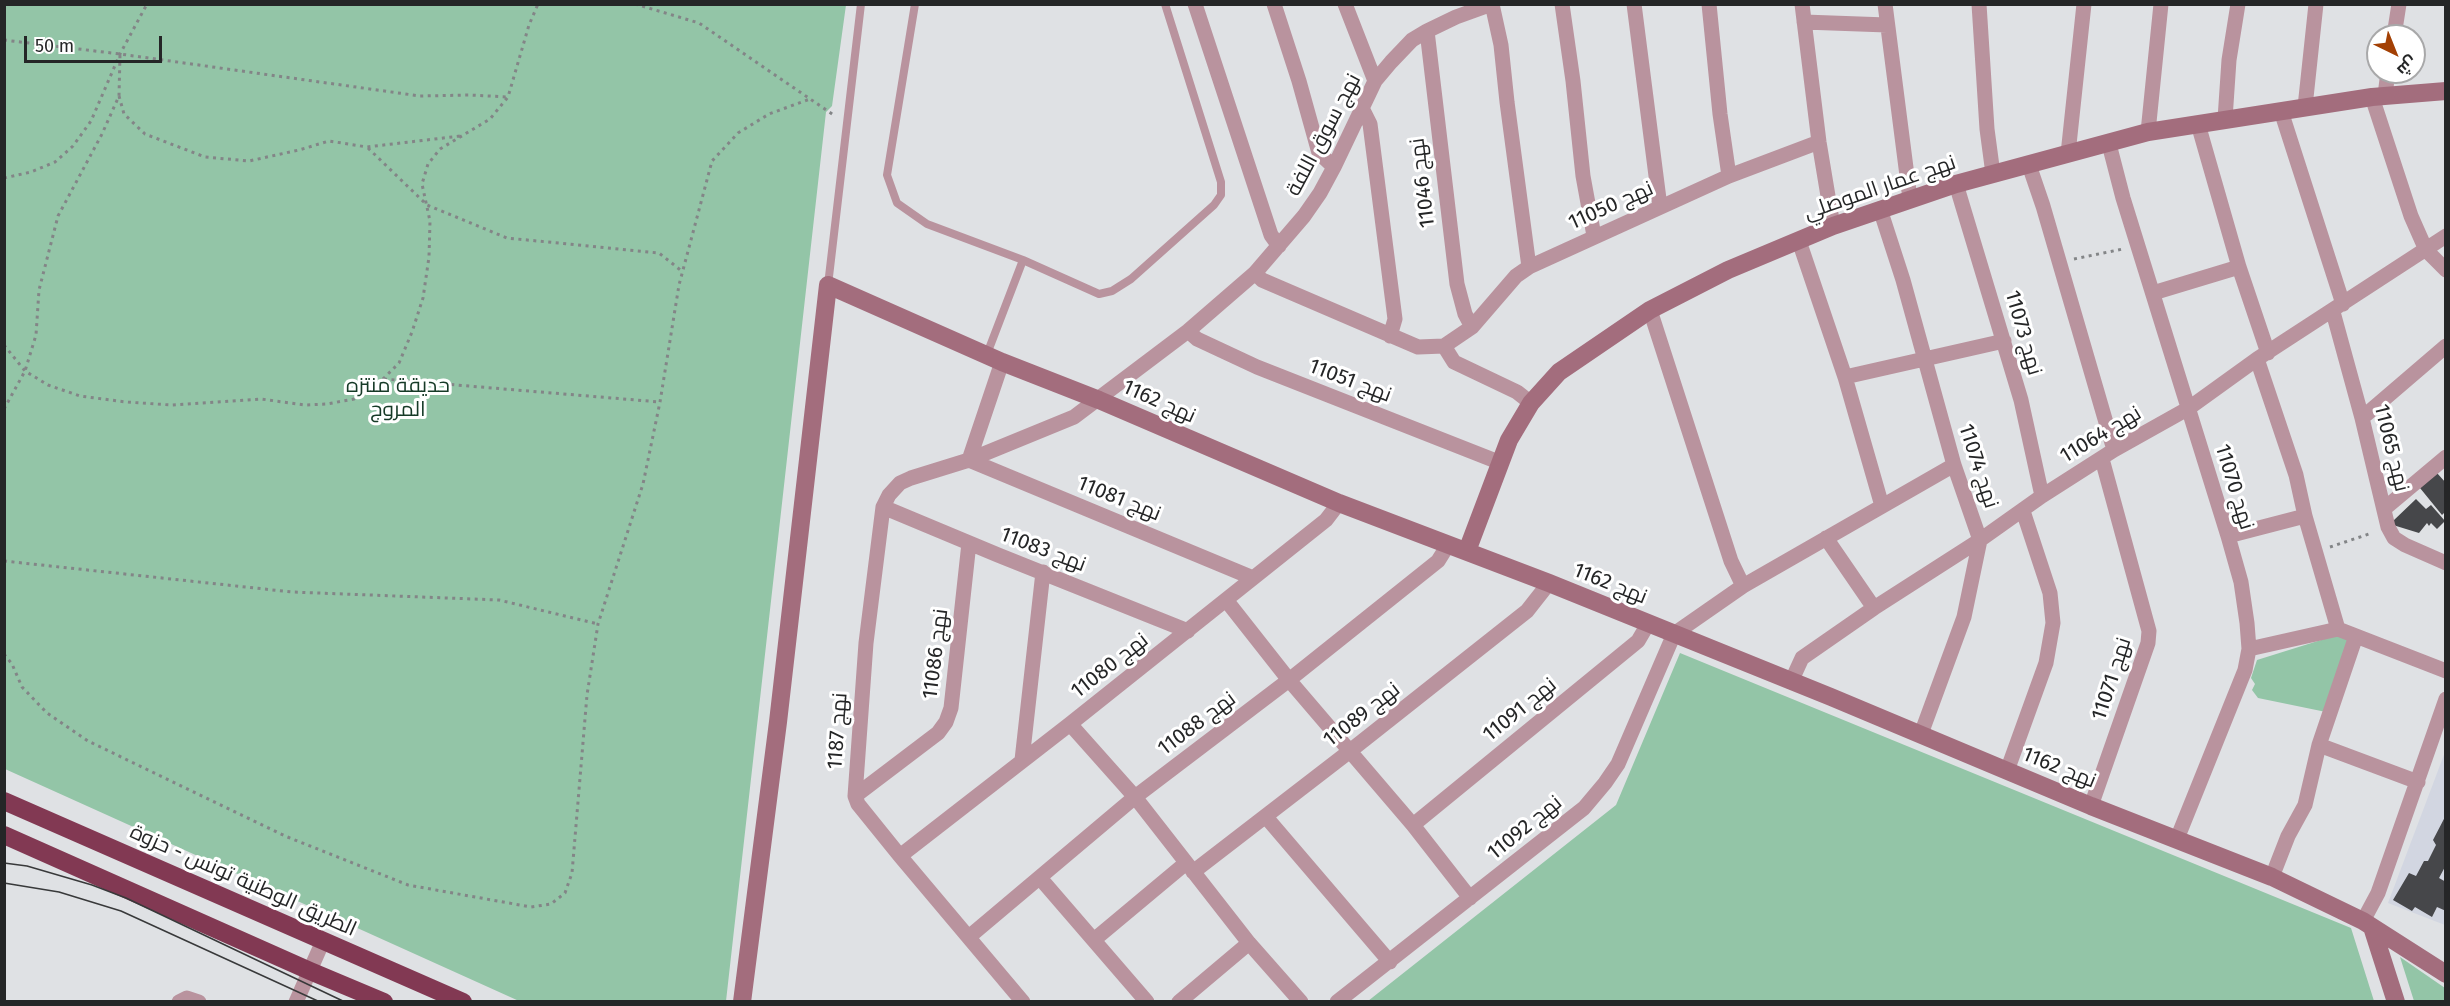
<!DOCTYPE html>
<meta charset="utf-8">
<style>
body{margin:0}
#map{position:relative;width:2450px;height:1006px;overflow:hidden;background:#dfe1e4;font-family:"Fira Sans",Cairo,sans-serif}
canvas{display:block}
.frame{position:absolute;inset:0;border:6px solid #252627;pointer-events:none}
.north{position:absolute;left:2366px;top:24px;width:60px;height:60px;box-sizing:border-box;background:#fff;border:2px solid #a8a8a9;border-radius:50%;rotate:137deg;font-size:16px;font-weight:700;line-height:24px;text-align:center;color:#252627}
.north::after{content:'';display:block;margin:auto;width:21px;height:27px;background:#a34004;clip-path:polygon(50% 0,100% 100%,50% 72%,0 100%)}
.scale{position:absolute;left:24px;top:36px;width:138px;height:27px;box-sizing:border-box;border:3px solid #252627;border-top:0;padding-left:8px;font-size:18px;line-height:21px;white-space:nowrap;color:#252627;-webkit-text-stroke:4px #fff;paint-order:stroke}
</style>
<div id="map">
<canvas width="2450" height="1006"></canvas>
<div class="frame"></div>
<div class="north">ش</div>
<div class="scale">50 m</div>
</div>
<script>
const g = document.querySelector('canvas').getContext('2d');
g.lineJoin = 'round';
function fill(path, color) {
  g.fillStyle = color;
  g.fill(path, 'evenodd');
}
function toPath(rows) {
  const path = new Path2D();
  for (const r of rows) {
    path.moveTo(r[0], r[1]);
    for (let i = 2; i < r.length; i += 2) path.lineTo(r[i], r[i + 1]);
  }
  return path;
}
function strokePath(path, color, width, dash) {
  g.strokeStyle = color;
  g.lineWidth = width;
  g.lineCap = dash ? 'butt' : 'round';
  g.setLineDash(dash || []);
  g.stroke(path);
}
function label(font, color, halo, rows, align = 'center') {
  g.font = font + ' "Fira Sans",Cairo,sans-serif';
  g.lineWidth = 6;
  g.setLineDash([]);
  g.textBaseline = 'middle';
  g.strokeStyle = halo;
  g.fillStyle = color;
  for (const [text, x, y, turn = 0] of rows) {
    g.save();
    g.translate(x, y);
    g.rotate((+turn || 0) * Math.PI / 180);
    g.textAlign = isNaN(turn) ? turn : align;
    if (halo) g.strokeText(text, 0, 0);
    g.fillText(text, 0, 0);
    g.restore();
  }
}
fill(toPath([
 [2445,752,2445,925,2388,903]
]), '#d2d6e1');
fill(toPath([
 [5,4,846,5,832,106,826,112,726,1001,519,1001,5,769],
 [2337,635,2351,636,2326,712,2258,698,2252,690,2255,684,2251,678,2257,660],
 [1680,653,2351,928,2374,1001,1368,1001,1616,805],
 [2400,957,2445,988,2445,1001,2414,1001]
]), '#93c5a7');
fill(toPath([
 [2437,473,2446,483,2446,511,2442,515,2420,488],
 [2416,499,2426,509,2431,505,2445,521,2437,529,2431,523,2429,526,2427,523,2419,533,2393,525,2393,521],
 [2446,815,2446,865,2439,878,2446,882,2446,911,2437,907,2432,917,2415,907,2412,911,2393,900,2409,873,2416,876,2424,861,2428,861,2436,845,2433,840]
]), '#46474a');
strokePath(toPath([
 [635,4,699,23,835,116],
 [4,40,120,54,420,96,470,95,508,97],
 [119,96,124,114,145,134,205,157,249,161,299,150,329,141,367,147,460,136],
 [368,148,427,205,507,238,659,253,683,272],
 [4,178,31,172,55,162,73,146,91,121,120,54,147,4],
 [2074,259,2123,249],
 [4,345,25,371,48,385,80,396,126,402,171,405,261,399,305,405,327,404,354,399,378,384,399,363,412,332,423,298,429,257,430,221,422,184,428,164,440,149,490,119,508,97,529,25,538,4],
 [384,379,660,402],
 [4,409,25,371,36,335,39,290,58,216,102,134,119,96,120,54],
 [2330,547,2372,533],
 [4,561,292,592,499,600,598,624],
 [4,654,12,664,22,687,47,713,88,741,285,836,408,885,531,907,551,904,565,893,572,873,587,695,598,624,643,484,660,402,679,285,712,161,738,133,769,114,810,99]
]), '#838587', 3, [3, 4.5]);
strokePath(toPath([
 [915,4,887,175,897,203,927,224,1023,260,1099,294,1112,291,1131,279,1214,205,1221,195,1221,182,1165,4],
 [828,285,861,4],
 [987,354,1023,260]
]), '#b9939e', 8);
strokePath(toPath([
 [1195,4,1271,235,1279,246],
 [1274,4,1299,81,1319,153,1334,167],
 [1345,4,1375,81],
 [1492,4,1501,45,1507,102,1529,267],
 [1562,4,1573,81,1583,176,1594,236],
 [1634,4,1660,207],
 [1709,4,1720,114,1729,176],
 [1802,4,1819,142,1833,226],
 [1885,4,1910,199],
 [1979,4,1987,129,1993,174],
 [1804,22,1887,25],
 [1427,31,1457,284,1465,314,1472,327],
 [2394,36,2399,4],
 [2385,95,2388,72],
 [2372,97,2411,216,2426,250,2446,270],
 [2305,107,2316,4],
 [1362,108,1370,124,1395,319,1390,336],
 [2281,111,2343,304],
 [2225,119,2229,60,2238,4],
 [2198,124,2239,267,2268,353],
 [2148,132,2161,4],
 [2109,144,2123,198,2228,536,2241,582,2247,623,2249,649,2245,670,2177,839],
 [2068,154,2084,4],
 [2029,165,2043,206,2114,450],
 [1956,184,2021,400,2042,496],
 [1880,209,1903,280,1954,465,1980,540,1964,617,1921,734],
 [1799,241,1845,377,1882,506],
 [1255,273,1262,280,1418,347,1444,346,1454,362,1517,392,1531,403],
 [2153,293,2239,267],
 [1650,310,1731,561,1743,586],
 [2333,312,2362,418,2388,527,2394,538,2405,545,2446,563],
 [1188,331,1197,339,1257,367,1501,463],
 [1444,346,1472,327,1516,276,1529,267,1729,176,1819,142],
 [2257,359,2296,475,2305,516,2338,629,2356,636,2319,745,2305,805,2288,836,2272,877],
 [1002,362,969,460,1253,578],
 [1845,377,2004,341],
 [2362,418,2446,346],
 [883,507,998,555,1188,631],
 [2384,509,2446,457],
 [2228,536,2305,516],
 [1826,538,1874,608],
 [1226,600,1289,680,1413,825,1470,898],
 [2356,636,2446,671],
 [2249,649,2338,629],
 [1791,682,1802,658,1874,608,1980,540,2042,496,2114,450,2189,408,2257,359,2446,236],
 [1070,724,1135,797,1249,943,1301,1002],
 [2319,745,2418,782],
 [1022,760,1043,572],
 [2007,771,2046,663,2053,623,2050,593,2023,511],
 [855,796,938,733,946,722,951,708,969,543],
 [2091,806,2148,643,2149,631,2102,459],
 [1266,817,1390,962],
 [1413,825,1638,641,1648,624],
 [900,856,1070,724,1326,520,1339,503],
 [1193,872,1350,751,1527,611,1549,583],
 [1040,878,1147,1002],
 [2363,921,2378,893,2446,699],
 [970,936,1135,797,1289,680,1438,561,1448,545],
 [1095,939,1186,863],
 [179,1002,187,998,199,1002],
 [296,1002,323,941],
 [1023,1002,900,856,858,804,855,796,866,643,883,507,889,495,900,483,911,478,969,460,1074,417,1188,331,1255,273,1304,216,1320,193,1334,167,1375,81,1391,62,1412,40,1427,31,1456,17,1492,4],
 [1179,1002,1249,943],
 [1337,1002,1584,808,1605,783,1618,764,1674,634,1743,586,1954,465]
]), '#b9939e', 15);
strokePath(toPath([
 [1467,551,1509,440,1531,403,1559,372,1650,310,1728,270,1833,226,1956,184,2148,132,2372,97,2446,91],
 [2372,927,2396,1002],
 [742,1002,778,722,828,285,1002,362,1099,400,1339,503,1549,583,1831,697,2091,806,2272,877,2363,921,2446,974]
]), '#a36d7d', 18);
strokePath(toPath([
 [4,801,463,1002],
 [4,835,310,971,384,1002]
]), '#823953', 18);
strokePath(toPath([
 [4,863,27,866,92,885,126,898,345,1002],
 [4,883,59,892,121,911,320,1002]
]), '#38393a', 1.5);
label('21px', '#252627', '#fff', [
 ["نهج سوق اللفة",1324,135,-62],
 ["نهج 11046",1423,183,-97],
 ["نهج عمار الموصلي",1880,188,-19],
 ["نهج 11050",1611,206,-24],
 ["نهج 11073",2023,333,74],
 ["نهج 11051",1350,381,21],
 ["نهج 1162",1159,402,24],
 ["نهج 11064",2101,435,-31],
 ["نهج 11065",2391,448,76],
 ["نهج 11074",1978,466,72],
 ["نهج 11070",2234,487,73],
 ["نهج 11081",1119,499,22],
 ["نهج 11083",1043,550,21],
 ["نهج 1162",1610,584,22],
 ["نهج 11086",936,654,-83],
 ["نهج 11080",1110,666,-38],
 ["نهج 11071",2112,679,-72],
 ["نهج 11091",1520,710,-39],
 ["نهج 11089",1362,715,-38],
 ["نهج 11088",1197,724,-37],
 ["نهج 1187",838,731,-86],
 ["نهج 1162",2059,768,22],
 ["نهج 11092",1525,828,-39],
 ["الطريق الوطنية تونس - حزوة",243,881,24]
]);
label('21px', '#163a27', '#fff', [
 ["حديقة منتزه",398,386],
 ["المروج",398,410]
]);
</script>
